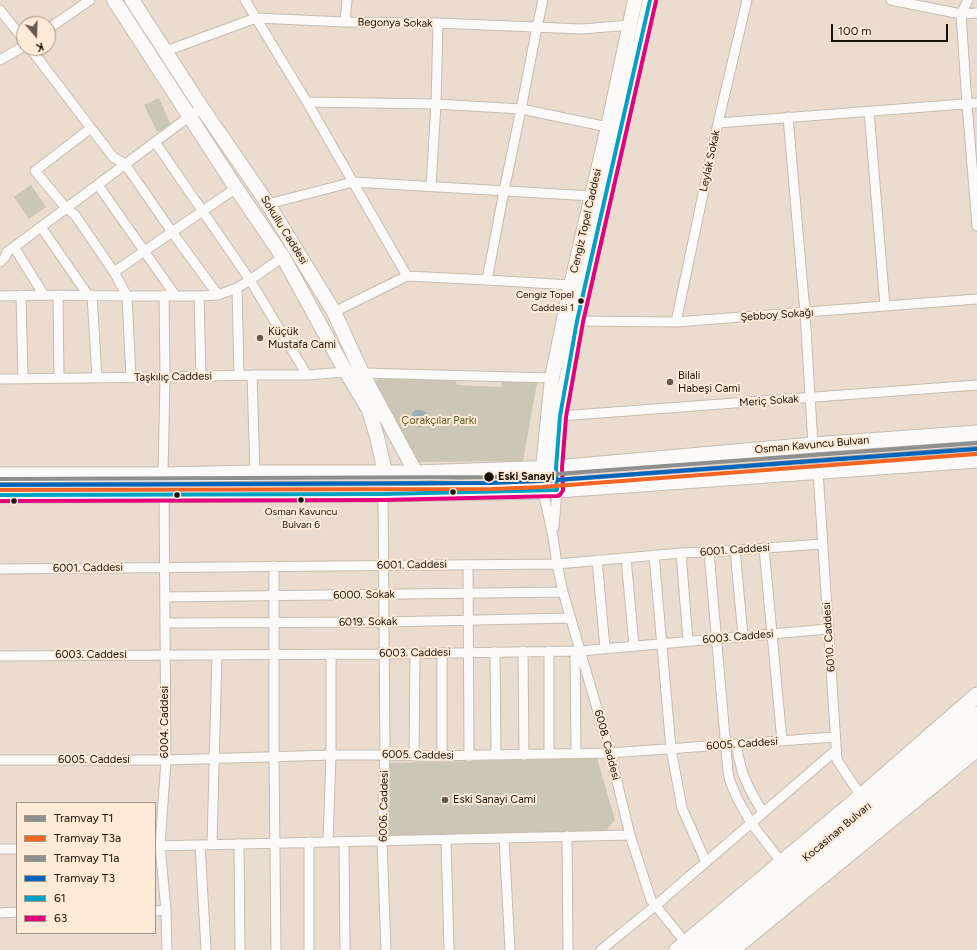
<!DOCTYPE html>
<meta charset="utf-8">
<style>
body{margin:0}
#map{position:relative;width:977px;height:950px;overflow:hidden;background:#eaddcf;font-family:Figtree,sans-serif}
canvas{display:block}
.legend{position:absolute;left:16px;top:802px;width:140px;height:132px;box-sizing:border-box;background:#feebd7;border:1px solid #a39485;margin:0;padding:5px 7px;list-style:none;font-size:12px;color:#1a1209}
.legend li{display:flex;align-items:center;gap:8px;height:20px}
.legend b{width:20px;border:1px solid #a39485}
.north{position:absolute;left:16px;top:16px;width:40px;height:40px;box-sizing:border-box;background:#feebd7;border:1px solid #a39485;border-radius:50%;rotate:161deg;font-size:11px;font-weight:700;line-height:16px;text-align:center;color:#1a1209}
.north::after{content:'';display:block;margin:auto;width:14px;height:18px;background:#63594e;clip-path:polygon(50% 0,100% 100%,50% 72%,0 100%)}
.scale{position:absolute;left:831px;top:24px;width:117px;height:18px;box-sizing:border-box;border:2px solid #1a1209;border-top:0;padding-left:5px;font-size:12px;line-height:14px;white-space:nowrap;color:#1a1209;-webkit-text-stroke:3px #feebd7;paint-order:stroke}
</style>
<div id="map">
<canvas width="977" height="950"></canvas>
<ul class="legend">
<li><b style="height:5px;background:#8e8f8f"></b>Tramvay T1</li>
<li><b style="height:5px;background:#f26522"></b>Tramvay T3a</li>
<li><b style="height:5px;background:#8e8f8f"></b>Tramvay T1a</li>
<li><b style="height:5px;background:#0065bd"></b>Tramvay T3</li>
<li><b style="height:5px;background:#01a1c4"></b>61</li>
<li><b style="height:5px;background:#e5007d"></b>63</li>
</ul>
<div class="north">K</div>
<div class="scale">100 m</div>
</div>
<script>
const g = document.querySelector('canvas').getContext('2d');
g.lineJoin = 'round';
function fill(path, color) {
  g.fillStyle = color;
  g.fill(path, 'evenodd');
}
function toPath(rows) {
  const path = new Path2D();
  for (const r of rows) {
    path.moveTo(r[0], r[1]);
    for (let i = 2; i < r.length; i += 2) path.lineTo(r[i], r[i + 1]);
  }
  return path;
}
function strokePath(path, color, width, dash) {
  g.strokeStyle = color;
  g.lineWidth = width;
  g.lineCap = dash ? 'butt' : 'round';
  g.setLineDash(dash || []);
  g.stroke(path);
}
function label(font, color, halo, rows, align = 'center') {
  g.font = font + ' Figtree,sans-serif';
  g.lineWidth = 4;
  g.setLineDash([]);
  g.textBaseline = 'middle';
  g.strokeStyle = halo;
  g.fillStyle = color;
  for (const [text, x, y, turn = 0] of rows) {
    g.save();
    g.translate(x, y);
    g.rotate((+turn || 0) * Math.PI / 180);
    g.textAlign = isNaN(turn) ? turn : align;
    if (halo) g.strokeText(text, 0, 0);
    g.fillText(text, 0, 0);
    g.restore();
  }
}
fill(toPath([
 [159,98,171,125,157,132,144,105],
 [31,185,46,207,29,219,14,197],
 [381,377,455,379,457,385,501,387,502,379,534,380,537,383,523,461,416,462,374,382],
 [597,758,615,820,602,836,388,837,386,763]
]), '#cbc6b5');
fill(toPath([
 [415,410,422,410,427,413,428,421,426,423,426,425,423,425,420,427,417,426,414,423,412,414]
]), '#9aaeb4');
const minor = toPath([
 [245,0,307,102,407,276],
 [891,0,961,14,977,13],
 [968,0,961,14,967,104,977,226],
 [0,10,24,40],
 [345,22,347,0],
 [48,29,90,0],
 [30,48,113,157,125,164,172,232,218,295],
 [166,51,256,18,345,22,438,23,582,29,630,25],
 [0,60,24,46],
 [307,102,436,104,521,109,608,127],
 [869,111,885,306],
 [788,117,805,312,813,445],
 [718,123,977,103],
 [91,128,35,171,66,208,75,215,114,272,127,296,131,378],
 [155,142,250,280,307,375],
 [98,185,175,295],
 [431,186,436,104,438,23],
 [268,204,353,182,592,196],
 [41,227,88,295],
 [14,247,44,295],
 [0,262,5,257,7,252,14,247,190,116,202,108],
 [114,272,236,188],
 [487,280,504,191,521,109,537,27,543,0],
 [237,288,239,375],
 [21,295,23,379],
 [58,295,59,378],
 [92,295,97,378],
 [0,296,44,295,127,296,199,296,218,295,237,288,250,280,283,257],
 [199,296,201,376],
 [334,312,407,276,487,280,571,285],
 [577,321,676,322,977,299],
 [676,322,718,123,747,0],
 [362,373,552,378],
 [252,375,255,473],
 [0,379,165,377,252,375,307,375,346,372],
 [560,416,977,385],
 [818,471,837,760,861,796],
 [163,475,165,377,164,295],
 [543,491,553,537,557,564,563,592,610,753,630,835,651,900,686,943],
 [164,494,166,760,160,846,166,910,167,950],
 [383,494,385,755,382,841,386,950],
 [554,527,557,490],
 [764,548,782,741],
 [735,550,743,636],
 [709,552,728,772,730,781,737,798,751,823,782,863],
 [681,553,688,641],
 [654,555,671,749,682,808,706,862],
 [626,558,634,646],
 [597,560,605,648],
 [468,565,469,756],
 [274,566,274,756,276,950],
 [0,569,557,564,681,553,709,552,822,544],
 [165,597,563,592],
 [165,623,384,622,571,618],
 [523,651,524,755],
 [549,651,549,754],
 [575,651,576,754],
 [495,652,496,755],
 [442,653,442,756],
 [0,656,384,654,580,651,828,629],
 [737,744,738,755,743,774,750,790,763,813],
 [414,756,415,653],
 [0,760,166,760,331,755,385,755,426,756,610,753,835,737],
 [567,836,568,950],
 [504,838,510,950],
 [446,839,449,950],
 [309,842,309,950],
 [328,842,331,755,331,654],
 [344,842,345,950],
 [212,844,217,655],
 [239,844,240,950],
 [200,845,206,950],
 [155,846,630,835],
 [0,849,17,849],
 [155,911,166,910],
 [0,913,17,912],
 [601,950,655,906,836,750]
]);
const primary = toPath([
 [114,0,236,188,283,257,346,372,369,410,377,437,385,473],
 [132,0,202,108,268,204,334,312,362,373,416,473],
 [557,490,556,468,560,416,577,321,650,0],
 [543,491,542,481,543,468,552,378,571,285,608,127,635,0]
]);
const trunk = toPath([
 [0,475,163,475,255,473,416,473,556,468,813,445,977,433],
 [0,495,383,494,543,491,977,460],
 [677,950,861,796,977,695],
 [696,950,977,714],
 [714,950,977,731],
 [732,950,977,749]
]);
strokePath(minor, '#c6bcb1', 11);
strokePath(primary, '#c6bcb1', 16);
strokePath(trunk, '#c6bcb1', 17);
strokePath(minor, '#fcfaf8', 9);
strokePath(primary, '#fcfaf8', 14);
strokePath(trunk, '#fcfaf8', 15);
strokePath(toPath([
 [0,495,383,494,557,490,556,468,560,416,577,321,650,0]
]), '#01a1c4', 4);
strokePath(toPath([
 [0,501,383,500,557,496,560,495,563,490,562,468,566,417,583,322,656,1]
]), '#e5007d', 4);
strokePath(toPath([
 [0,484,491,483,542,481,977,448]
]), '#8e8f8f', 4);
strokePath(toPath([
 [0,490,491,489,542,487,977,454]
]), '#f26522', 4);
strokePath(toPath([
 [0,479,489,477,556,474,977,443]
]), '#8e8f8f', 4);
strokePath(toPath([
 [0,485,489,483,556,480,977,449]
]), '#0065bd', 4);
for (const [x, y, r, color] of [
 [581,301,3.5,"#1a1209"],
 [260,338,4,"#63594e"],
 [670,382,4,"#63594e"],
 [489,477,5.5,"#1a1209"],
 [453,492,3.5,"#1a1209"],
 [177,495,3.5,"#1a1209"],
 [301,500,3.5,"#1a1209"],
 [14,501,3.5,"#1a1209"],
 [445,800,4,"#63594e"]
]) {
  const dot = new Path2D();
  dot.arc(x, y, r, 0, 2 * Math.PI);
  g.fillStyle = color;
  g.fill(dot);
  strokePath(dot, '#feebd7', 1.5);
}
label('10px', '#1a1209', '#feebd7', [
 ["Cengiz Topel",574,295],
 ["Caddesi 1",574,308],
 ["Osman Kavuncu",301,512,"center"],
 ["Bulvarı 6",301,525,"center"]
], 'right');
label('11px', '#1a1209', '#feebd7', [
 ["Begonya Sokak",395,23,1],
 ["Leylak Sokak",710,161,-78],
 ["Cengiz Topel Caddesi",586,221,-77],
 ["Sokullu Caddesi",284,230,58],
 ["Şebboy Sokağı",777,315,-4],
 ["Taşkılıç Caddesi",173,377,-1],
 ["Meriç Sokak",769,401,-4],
 ["Osman Kavuncu Bulvarı",812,445,-5],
 ["6001. Caddesi",735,550,-4],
 ["6001. Caddesi",412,565,-1],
 ["6001. Caddesi",88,568,-1],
 ["6000. Sokak",364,595,-1],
 ["6019. Sokak",368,622,-1],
 ["6003. Caddesi",738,637,-5],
 ["6010. Caddesi",829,637,-94],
 ["6003. Caddesi",415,653,-1],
 ["6003. Caddesi",91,655],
 ["6004. Caddesi",165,722,-90],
 ["6005. Caddesi",742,744,-4],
 ["6008. Caddesi",607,745,75],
 ["6005. Caddesi",418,755,1],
 ["6005. Caddesi",94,760],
 ["6006. Caddesi",384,806,-89],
 ["Kocasinan Bulvarı",837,832,-40]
]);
label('11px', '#1a1209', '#feebd7', [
 ["Küçük",268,332],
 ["Mustafa Cami",268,345],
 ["Bilali",678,376],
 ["Habeşi Cami",678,389],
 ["Eski Sanayi Cami",453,800]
], 'left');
label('11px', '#575b27', '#feebd7', [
 ["Çorakçılar Parkı",439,421]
]);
label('bold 11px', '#1a1209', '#feebd7', [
 ["Eski Sanayi",498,477]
], 'left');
</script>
